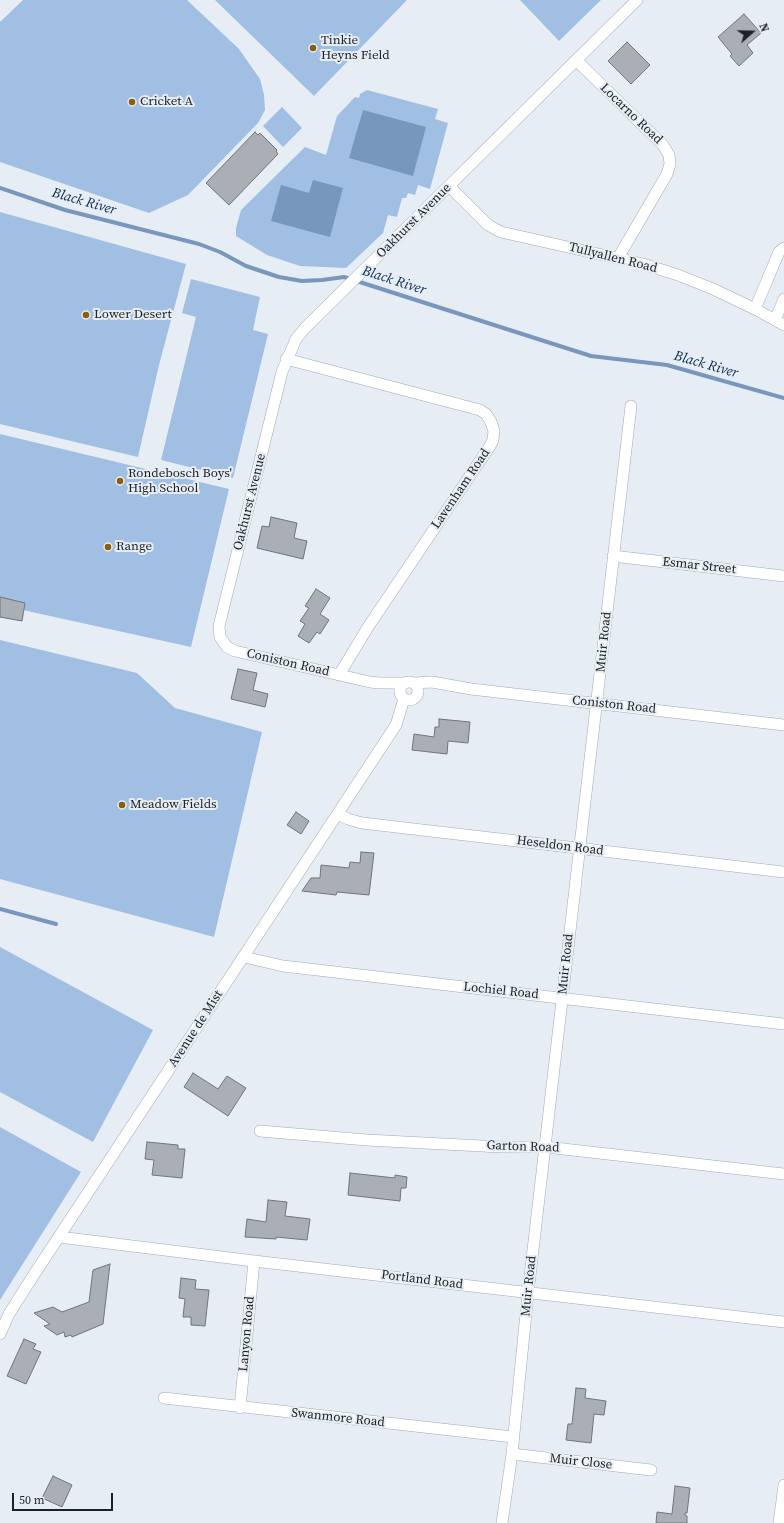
<!DOCTYPE html>
<style>
body{margin:0}
#map{position:relative;width:784px;height:1523px;overflow:hidden;background:#e7edf4;font-family:"Source Serif 4",serif}
canvas{display:block}
.north{position:absolute;left:732px;top:12px;width:40px;height:40px;-webkit-text-stroke:3px #e7edf4;paint-order:stroke;rotate:70deg;font-size:11px;font-weight:700;line-height:16px;text-align:center;color:#1e2123}
.north::after{content:'';display:block;margin:auto;width:14px;height:18px;background:#1e2123;clip-path:polygon(50% 0,100% 100%,50% 72%,0 100%)}
.scale{position:absolute;left:12px;top:1493px;width:101px;height:18px;box-sizing:border-box;border:2px solid #1e2123;border-top:0;padding-left:5px;font-size:12px;line-height:14px;white-space:nowrap;color:#1e2123;-webkit-text-stroke:3px #e7edf4;paint-order:stroke}
</style>
<div id="map">
<canvas width="784" height="1523"></canvas>
<div class="north">N</div>
<div class="scale">50 m</div>
</div>
<script>
const g = document.querySelector('canvas').getContext('2d');
g.lineJoin = 'round';
function fill(path, color) {
  g.fillStyle = color;
  g.fill(path, 'evenodd');
}
function toPath(rows) {
  const path = new Path2D();
  for (const r of rows) {
    if (r.length === 3) {
      path.moveTo(r[0] + r[2], r[1]);
      path.arc(r[0], r[1], r[2], 0, 2 * Math.PI);
      continue;
    }
    path.moveTo(r[0], r[1]);
    for (let i = 2; i < r.length; i += 2) path.lineTo(r[i], r[i + 1]);
  }
  return path;
}
function strokePath(path, color, width, dash) {
  g.strokeStyle = color;
  g.lineWidth = width;
  g.lineCap = dash ? 'butt' : 'round';
  g.setLineDash(dash || []);
  g.stroke(path);
}
function label(font, color, halo, rows, align = 'center') {
  g.font = font + ' "Source Serif 4",serif';
  g.lineWidth = 4;
  g.setLineDash([]);
  g.textBaseline = 'middle';
  g.strokeStyle = halo;
  g.fillStyle = color;
  for (const [text, x, y, turn = 0] of rows) {
    g.save();
    g.translate(x, y);
    g.rotate((+turn || 0) * Math.PI / 180);
    g.textAlign = isNaN(turn) ? turn : align;
    if (halo) g.strokeText(text, 0, 0);
    g.fillText(text, 0, 0);
    g.restore();
  }
}
fill(toPath([
 [23,0,187,0,239,49,260,79,264,95,265,110,258,123,188,195,149,213,0,162,0,22],
 [215,0,407,0,314,96],
 [520,0,601,0,559,41],
 [367,90,438,109,435,119,448,123,430,189,418,185,415,195,408,193,406,198,402,198,397,217,388,215,383,233,346,268,300,266,267,255,236,236,236,228,241,210,305,147,326,155,337,116,355,97,359,98,360,94],
 [282,107,302,128,283,147,263,126],
 [0,212,186,264,159,365,138,457,0,424],
 [191,279,260,297,253,330,268,334,233,478,161,460,196,317,182,313],
 [0,434,229,489,191,647,0,605],
 [0,640,137,673,175,708,262,732,214,937,0,879],
 [0,947,153,1030,93,1142,0,1092],
 [0,1127,81,1172,0,1300]
]), '#a1bfe3');
fill(toPath([
 [363,110,426,127,413,176,349,158],
 [313,180,343,188,330,237,271,221,281,185,309,193]
]), '#7797bc');
strokePath(toPath([
 [0,188,65,210,199,244,220,252,246,266,279,277,302,281,322,280,344,277,591,356,667,365,784,398],
 [0,909,56,924]
]), '#7797bc', 4);
const building = toPath([
 [744,14,761,33,747,45,753,53,739,66,730,56,732,54,718,37,744,14],
 [627,42,650,65,631,84,608,61,627,42],
 [255,132,258,135,260,133,277,150,276,151,278,154,229,205,206,183,255,132],
 [271,517,297,523,294,538,307,541,303,559,257,548,262,526,269,527,271,517],
 [316,589,330,598,320,614,329,620,320,634,317,632,309,643,298,636,305,624,300,621,309,608,305,606,316,589],
 [0,597,25,603,22,621,0,617,0,597],
 [238,669,257,673,253,690,268,694,265,707,231,699,238,669],
 [439,719,470,722,468,743,448,741,447,754,412,750,414,734,434,737,435,727,439,727,439,719],
 [296,812,309,821,301,834,287,825,296,812],
 [361,852,374,853,369,895,337,892,336,895,302,891,311,878,320,878,321,865,349,868,350,862,360,863,361,852],
 [193,1073,218,1089,227,1076,246,1088,228,1116,184,1087,193,1073],
 [147,1142,178,1145,178,1149,185,1149,182,1178,152,1175,154,1160,145,1159,147,1142],
 [350,1173,395,1178,395,1175,407,1177,406,1188,401,1188,400,1201,348,1195,350,1173],
 [268,1200,287,1202,285,1216,310,1219,307,1240,276,1237,276,1239,245,1237,247,1219,266,1222,268,1200],
 [110,1264,103,1324,72,1337,71,1335,65,1337,64,1332,57,1335,44,1326,50,1324,34,1313,53,1307,62,1312,89,1302,93,1270,110,1264],
 [181,1278,196,1280,195,1289,209,1290,205,1326,191,1325,191,1317,183,1317,185,1299,179,1298,181,1278],
 [24,1339,36,1344,33,1349,41,1352,26,1384,7,1376,24,1339],
 [576,1388,586,1389,585,1398,606,1401,604,1415,594,1414,591,1443,566,1440,568,1424,572,1424,576,1388],
 [53,1476,72,1485,62,1507,42,1498,53,1476],
 [675,1486,690,1488,687,1513,685,1513,685,1515,687,1516,687,1523,656,1523,657,1512,672,1514,675,1486]
]);
fill(building, '#a9afb5');
strokePath(building, '#70757b', 1);
const minor = toPath([
 [576,60,663,145,669,155,670,164,667,174,618,258],
 [449,186,488,225,501,232,643,264,678,275,713,289,755,309,784,325],
 [755,309,779,252,784,248],
 [775,320,784,299],
 [286,359,480,410,486,414,491,422,494,431,493,440,490,446,368,627,339,675],
 [613,556,784,576],
 [409,691,9],
 [404,683,379,683,370,682,235,651,227,647,220,637,219,626,282,372,296,339,305,328,637,0],
 [415,683,432,682,471,689,784,725],
 [338,814,348,819,362,823,784,872],
 [244,957,283,966,784,1024],
 [260,1131,367,1140,501,1147,546,1147,784,1174],
 [59,1237,254,1261,784,1322],
 [0,1334,9,1314,33,1276,396,725,404,699],
 [164,1398,513,1437],
 [240,1408,254,1261],
 [512,1454,651,1470],
 [502,1523,512,1454,528,1293,631,406],
 [779,1523,784,1485]
]);
strokePath(minor, '#a3a8af', 12);
strokePath(minor, '#fff', 11);
for (const [x, y, r, color] of [
 [313,48,4,"#8e5d07"],
 [132,102,4,"#8e5d07"],
 [86,315,4,"#8e5d07"],
 [120,481,4,"#8e5d07"],
 [108,547,4,"#8e5d07"],
 [122,805,4,"#8e5d07"]
]) {
  const dot = new Path2D();
  dot.arc(x, y, r, 0, 2 * Math.PI);
  g.fillStyle = color;
  g.fill(dot);
  strokePath(dot, '#e7edf4', 1.5);
}
label('13px', '#1e2123', '#e7edf4', [
 ["Tinkie",321,41],
 ["Heyns Field",321,56],
 ["Cricket A",140,102],
 ["Lower Desert",94,315],
 ["Rondebosch Boys'",128,474],
 ["High School",128,489],
 ["Range",116,547],
 ["Meadow Fields",130,805]
], 'left');
label('13px', '#1e2123', '#e7edf4', [
 ["Locarno Road",631,114,44],
 ["Oakhurst Avenue",414,221,-45],
 ["Tullyallen Road",613,258,14],
 ["Lavenham Road",461,489,-56],
 ["Oakhurst Avenue",250,502,-76],
 ["Esmar Street",699,566,6],
 ["Muir Road",604,642,-84],
 ["Coniston Road",288,663,13],
 ["Coniston Road",614,705,6],
 ["Heseldon Road",560,846,7],
 ["Muir Road",566,964,-84],
 ["Lochiel Road",501,991,6],
 ["Avenue de Mist",196,1029,-57],
 ["Garton Road",523,1147,2],
 ["Portland Road",422,1280,7],
 ["Muir Road",529,1286,-84],
 ["Lanyon Road",247,1334,-85],
 ["Swanmore Road",338,1418,6],
 ["Muir Close",581,1462,6]
]);
label('italic 14px', '#092c50', '#e7edf4', [
 ["Black River",84,202,16],
 ["Black River",394,281,18],
 ["Black River",706,365,16]
]);
</script>
